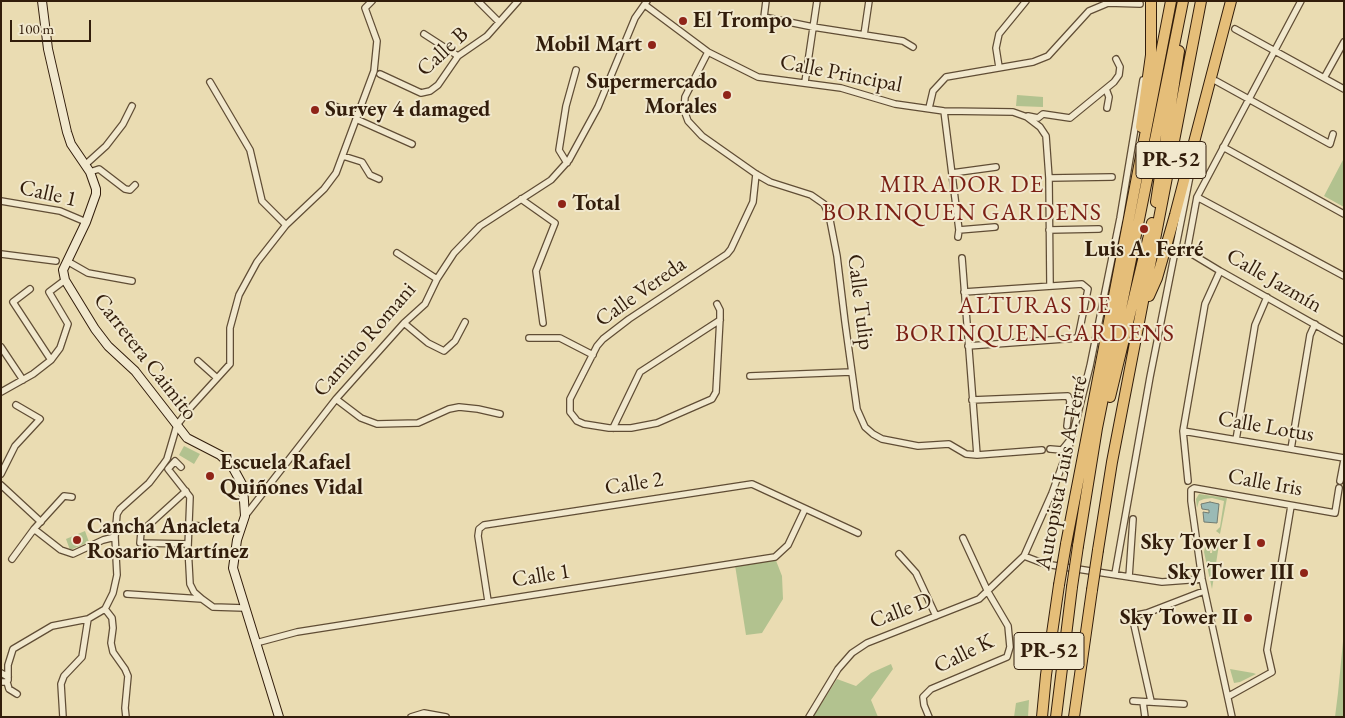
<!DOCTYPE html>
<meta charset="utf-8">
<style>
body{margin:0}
#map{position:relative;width:1345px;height:718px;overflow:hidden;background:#eadcb2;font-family:"EB Garamond",serif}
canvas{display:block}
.frame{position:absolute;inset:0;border:2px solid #321d0b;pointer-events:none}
.scale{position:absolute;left:10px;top:20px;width:81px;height:22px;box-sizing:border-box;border:2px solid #321d0b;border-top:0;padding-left:6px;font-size:15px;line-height:18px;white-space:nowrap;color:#321d0b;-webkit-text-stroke:4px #f1e8cd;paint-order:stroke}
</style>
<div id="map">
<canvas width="1345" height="718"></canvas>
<div class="frame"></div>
<div class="scale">100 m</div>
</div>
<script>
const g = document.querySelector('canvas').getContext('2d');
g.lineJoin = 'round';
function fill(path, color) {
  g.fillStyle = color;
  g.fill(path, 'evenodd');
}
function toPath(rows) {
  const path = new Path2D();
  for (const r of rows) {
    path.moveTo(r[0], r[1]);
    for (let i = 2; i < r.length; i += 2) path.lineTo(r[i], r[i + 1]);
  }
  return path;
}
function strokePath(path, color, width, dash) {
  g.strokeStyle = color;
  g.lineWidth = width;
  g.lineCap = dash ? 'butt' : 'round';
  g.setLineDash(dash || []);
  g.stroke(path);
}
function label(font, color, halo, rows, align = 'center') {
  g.font = font + ' "EB Garamond",serif';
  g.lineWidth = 4;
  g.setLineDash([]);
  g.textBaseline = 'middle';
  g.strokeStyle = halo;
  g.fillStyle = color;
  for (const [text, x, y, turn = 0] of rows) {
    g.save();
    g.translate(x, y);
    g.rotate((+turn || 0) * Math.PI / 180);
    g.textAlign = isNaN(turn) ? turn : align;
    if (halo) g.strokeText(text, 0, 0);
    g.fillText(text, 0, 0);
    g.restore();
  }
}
fill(toPath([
 [1017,95,1043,97,1043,107,1016,106],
 [1344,158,1344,207,1324,196],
 [184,446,200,454,194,464,179,455],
 [1199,494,1227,498,1220,534,1216,531,1220,527,1224,501,1212,498,1204,499,1199,501,1197,508,1196,499],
 [85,531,89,542,70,550,66,539],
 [1214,537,1220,538,1212,589,1204,552,1206,542,1211,542,1210,553,1212,553],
 [775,558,782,576,783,599,762,633,746,635,735,565],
 [1344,631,1344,717,1335,717,1338,693],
 [891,664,893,669,871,700,878,717,813,717,837,679,856,686,871,673],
 [1230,669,1253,673,1256,674,1240,682,1234,683],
 [1029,700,1028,717,1014,717,1016,703]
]), '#b2c28f');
const water = toPath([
 [1210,502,1219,504,1217,523,1204,522,1203,512,1209,513,1209,510,1202,509,1201,504,1210,502]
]);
fill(water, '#9abab5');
strokePath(water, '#707b71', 1);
const street = toPath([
 [478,1,499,22],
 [766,1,764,17,813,27,903,41,913,47],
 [1301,1,1197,197,1187,251,1220,271,1344,341],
 [645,5,708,52,758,77,841,88,895,104,944,111,1013,112,1027,117,1040,127,1046,136,1049,178,1050,285],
 [1235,29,1344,89],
 [424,34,458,56],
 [864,35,869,1],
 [708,52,685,97,684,110,688,121,702,136,756,174,770,182,811,195,824,204,829,215,837,256,845,322,857,409,865,427,873,434,882,439,918,446,949,444,966,454,977,455,1042,450],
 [999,67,996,48,999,34,1026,1],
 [380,74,421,93,430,91,438,85,458,56,487,36,518,1],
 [1324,78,1344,42],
 [1216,81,1330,144,1333,134],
 [210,82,250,150,262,201,286,225],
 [805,82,817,1],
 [1106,89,1109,97,1107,108],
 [330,104,357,116],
 [929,108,933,91,946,77,1033,62,1048,56,1089,11,1108,3,1140,4],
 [944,111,959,230,958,237],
 [1028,116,1038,118,1043,114,1070,118,1114,82,1119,75,1120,67,1116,59],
 [356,119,412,144],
 [1223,147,1344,214],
 [343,156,362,162,370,175,379,179],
 [567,163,559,150,566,106,576,70],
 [85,165,106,146,123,124,132,106],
 [90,172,99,169,125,189,130,190,135,185],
 [952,173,996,167],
 [1049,178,1112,177],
 [1197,197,1344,276],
 [521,199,555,223,536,271,543,323],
 [1,201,60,211,86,222],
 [959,230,995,227],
 [1049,230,1099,229],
 [397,253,437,279],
 [1,254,56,261],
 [962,258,977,455],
 [67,261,88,273,132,281],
 [30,289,13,302,51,360],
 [964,292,1082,284,1088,289,1078,338,968,346],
 [717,304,720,310,720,318,716,392,712,399,657,423,631,428,609,428,584,424,577,421,574,417,570,412,570,399,597,346,603,339,629,319,727,254,731,249,753,202,756,174],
 [404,323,428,343,444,351,455,341,465,322],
 [529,338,560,338,593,355],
 [1,347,23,380],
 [198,361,217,378],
 [750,376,851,372],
 [1,392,33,374,51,360,60,348,68,324,49,292,65,280],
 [336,399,361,418,377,424,418,423,449,409,459,407,478,409,500,414],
 [972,400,1068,396,1070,401,1067,426],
 [613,428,640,372,720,320],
 [1183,431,1344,458],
 [1236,440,1255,325,1267,297],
 [1050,449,1062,450,1070,440],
 [1291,449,1310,335,1315,324],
 [181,467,175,461,168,469,190,497,188,547,190,584,194,592,202,599],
 [1,474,15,446,40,419,16,405],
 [1188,481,1183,431,1205,304,1220,271],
 [1340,481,1344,460],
 [1,485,41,522],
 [186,491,141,532,140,543,188,544],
 [245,516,336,399,404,323,425,304,437,279,454,253,480,226,551,180,569,160,598,107,635,18,647,1],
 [189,525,212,527],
 [34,529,61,550,73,554,103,540,115,537],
 [899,554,916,573,936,616],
 [1024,556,1045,564,1162,582,1202,579],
 [12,559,34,529,64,496,72,497],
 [1115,574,1150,377,1192,166],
 [1129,577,1133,519],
 [127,594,202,599,213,607,245,608],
 [488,601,478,536,479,529,484,525,752,484,858,533],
 [105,609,112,618,113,628,111,643,113,652,125,669,128,676,125,708,126,717],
 [256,643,297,632,775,557,788,545,805,509],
 [1,673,8,677],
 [1,682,7,682,8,680,8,665,13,649,52,626,88,619],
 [7,682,9,689,17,694],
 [1229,696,1272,672,1267,650,1291,506],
 [1133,701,1184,704],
 [1151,701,1132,616,1147,613,1204,591],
 [1143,702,1145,717],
 [63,717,61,684,64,676,82,657,88,619,105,609,113,593,117,575,115,537,117,514,120,509,149,483,162,466,167,459,177,425,190,408,230,364,230,328,239,295,257,262,286,225,324,189,336,173,374,71,377,41,365,8,372,1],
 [411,717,424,713,446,717],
 [809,717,838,669,852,653,867,643,979,599,1024,556,1052,493,1071,441,1090,366,1120,218,1143,80],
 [929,717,924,705,923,697,931,689,1007,657,1010,647,1008,626,988,592,963,538],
 [1232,717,1202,579,1191,501,1191,490,1194,488,1335,513,1339,488]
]);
const secondary = toPath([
 [42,1,48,49,67,132,71,144,90,172,96,189,96,194,86,222,63,270,65,280,95,329,108,346,135,371,187,438,220,455,232,466,243,486,245,516,237,540,233,568,279,717]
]);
const highway = toPath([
 [1141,127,1151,55,1151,1],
 [1156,202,1179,51],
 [1149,296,1157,278,1175,215,1231,1],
 [1110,397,1152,223],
 [1066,544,1171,1],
 [1078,546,1097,428,1183,1],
 [1098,550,1112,462,1201,1],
 [1042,717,1046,675,1059,585],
 [1056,717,1072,587],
 [1074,717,1092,590]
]);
strokePath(street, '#604d35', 8);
strokePath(secondary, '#321d0b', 10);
strokePath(highway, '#321d0b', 12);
strokePath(street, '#f1e8cd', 5.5);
strokePath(secondary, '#f1e8cd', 8);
strokePath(highway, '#e5be79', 10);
const highwayBridge = toPath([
 [1059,585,1066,544],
 [1072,587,1078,546],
 [1092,590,1098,550]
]);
strokePath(highwayBridge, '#321d0b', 12, []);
strokePath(highwayBridge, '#e5be79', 10);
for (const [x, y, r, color] of [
 [683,21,5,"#8f2418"],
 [652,45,5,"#8f2418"],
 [727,95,5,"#8f2418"],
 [315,110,5,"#8f2418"],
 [562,204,5,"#8f2418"],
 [1144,229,5,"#8f2418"],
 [210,476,5,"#8f2418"],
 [77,540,5,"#8f2418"],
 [1261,543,5,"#8f2418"],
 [1304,573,5,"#8f2418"],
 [1248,618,5,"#8f2418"]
]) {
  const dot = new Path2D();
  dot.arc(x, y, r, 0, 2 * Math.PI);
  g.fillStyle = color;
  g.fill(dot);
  strokePath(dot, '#f1e8cd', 2);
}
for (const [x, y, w] of [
 [1171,160,70],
 [1049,651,70]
]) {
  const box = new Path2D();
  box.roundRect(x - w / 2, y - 18.5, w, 37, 4);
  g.fillStyle = '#f1e8cd';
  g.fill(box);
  strokePath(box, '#321d0b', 1);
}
label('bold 21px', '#321d0b', null, [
 ["PR-52",1171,160],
 ["PR-52",1049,651]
]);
label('bold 22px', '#321d0b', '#f1e8cd', [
 ["El Trompo",693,21],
 ["Mobil Mart",642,45,"right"],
 ["Supermercado",717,82,"right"],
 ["Morales",717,107,"right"],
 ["Survey 4 damaged",325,110],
 ["Total",572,204],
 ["Luis A. Ferré",1144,250,"center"],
 ["Escuela Rafael",220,463],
 ["Quiñones Vidal",220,488],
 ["Cancha Anacleta",87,527],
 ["Rosario Martínez",87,552],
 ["Sky Tower I",1251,543,"right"],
 ["Sky Tower III",1294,573,"right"],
 ["Sky Tower II",1238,618,"right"]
], 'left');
label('22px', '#321d0b', '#f1e8cd', [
 ["Calle B",443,52,-43],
 ["Calle Principal",841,74,11],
 ["Calle 1",48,194,13],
 ["Calle Jazmín",1274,281,30],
 ["Calle Vereda",641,292,-35],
 ["Calle Tulip",860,302,83],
 ["Camino Romani",365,340,-49],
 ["Carretera Caimito",145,357,52],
 ["Calle Lotus",1266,427,10],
 ["Autopista Luis A. Ferré",1062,473,-79],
 ["Calle Iris",1265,483,10],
 ["Calle 2",634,484,-9],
 ["Calle 1",541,576,-9],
 ["Calle D",901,611,-21],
 ["Calle K",964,654,-26]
]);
g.letterSpacing = '1px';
label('24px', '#7a1f14', '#f1e8cd', [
 ["MIRADOR DE",962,185],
 ["BORINQUEN GARDENS",962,213],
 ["ALTURAS DE",1035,306],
 ["BORINQUEN GARDENS",1035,334]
]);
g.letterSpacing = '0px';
</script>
